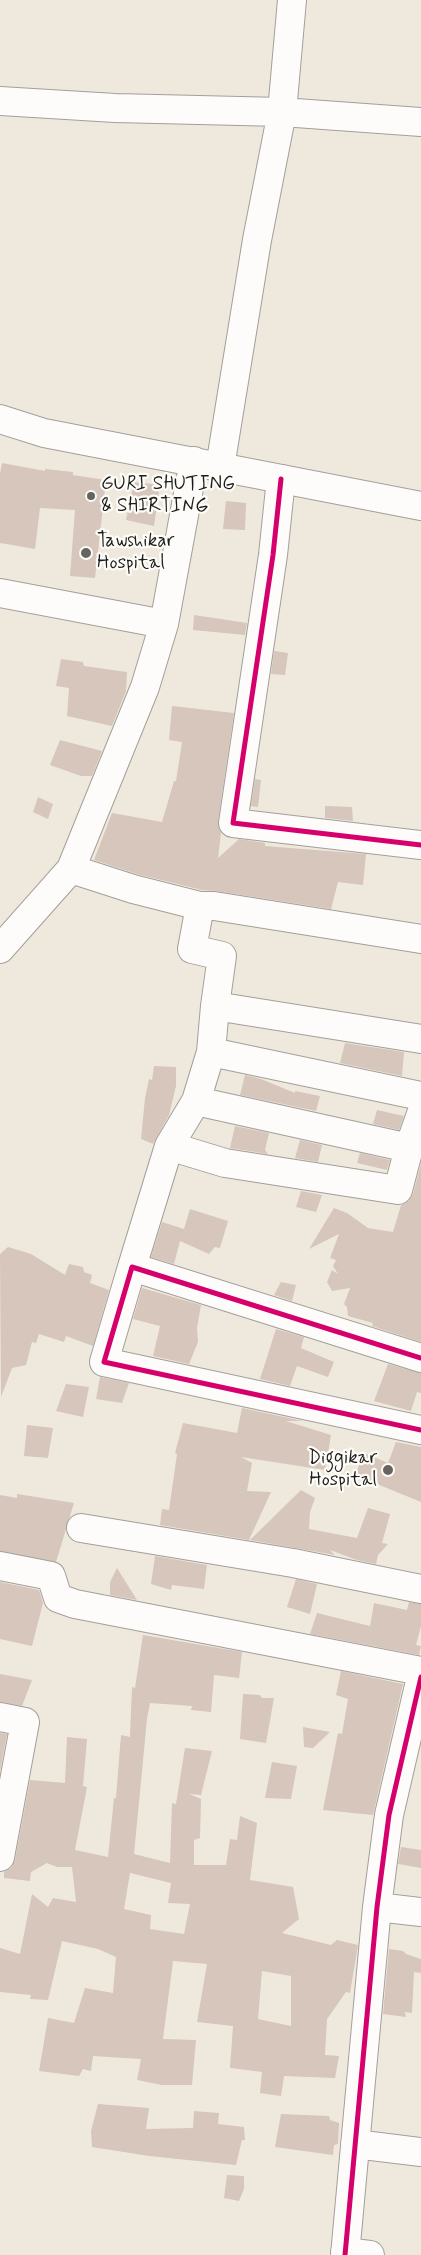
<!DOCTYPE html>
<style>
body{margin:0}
canvas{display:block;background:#efe9dd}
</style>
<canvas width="421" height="2255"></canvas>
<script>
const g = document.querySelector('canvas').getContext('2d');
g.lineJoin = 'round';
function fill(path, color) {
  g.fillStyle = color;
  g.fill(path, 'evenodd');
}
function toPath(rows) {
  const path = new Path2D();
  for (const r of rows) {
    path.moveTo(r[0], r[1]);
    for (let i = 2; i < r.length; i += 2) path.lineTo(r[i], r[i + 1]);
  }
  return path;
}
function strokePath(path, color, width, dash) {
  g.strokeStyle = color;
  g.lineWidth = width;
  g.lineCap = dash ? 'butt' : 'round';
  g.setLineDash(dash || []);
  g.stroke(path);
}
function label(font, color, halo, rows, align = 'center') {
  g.font = font + ' Mynerve,sans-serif';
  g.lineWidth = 4.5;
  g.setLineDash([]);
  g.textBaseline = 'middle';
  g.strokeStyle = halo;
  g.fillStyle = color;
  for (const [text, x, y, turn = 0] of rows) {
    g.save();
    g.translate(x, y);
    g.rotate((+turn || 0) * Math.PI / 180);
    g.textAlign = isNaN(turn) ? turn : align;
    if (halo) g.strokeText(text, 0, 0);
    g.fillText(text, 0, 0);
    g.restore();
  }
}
fill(toPath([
 [2,463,45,471,45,469,73,472,73,475,106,480,95,578,70,576,75,510,40,508,35,549,0,543,0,474],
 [134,482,160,485,154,526,126,520],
 [226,501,246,503,245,530,223,529],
 [194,615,247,623,245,635,193,630],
 [274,651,288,653,285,675,271,674],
 [61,659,83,662,84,666,127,672,126,691,112,726,67,716,69,688,56,686],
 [172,706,234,713,218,821,221,833,218,858,239,839,265,843,265,846,366,854,363,885,338,882,331,909,216,891,202,890,137,874,94,860,112,813,162,822,174,781,176,781,182,742,169,740],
 [60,740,102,751,92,776,81,776,50,765],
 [255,779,261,780,258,807,251,806],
 [38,797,53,804,48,819,33,812],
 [325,806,352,807,353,821,325,818],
 [345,1043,404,1052,402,1076,340,1063],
 [154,1066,176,1067,176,1086,169,1115,153,1144,141,1139,145,1098,149,1079,152,1080],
 [245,1075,261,1079,295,1093,295,1091,320,1096,316,1111,240,1095],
 [377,1110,404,1116,399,1130,373,1124],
 [235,1126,269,1133,265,1150,268,1154,230,1148],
 [300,1140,322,1145,318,1162,295,1158],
 [360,1153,390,1160,387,1170,357,1163],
 [421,1164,421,1342,372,1326,373,1323,348,1316,347,1307,344,1304,350,1288,332,1291,327,1282,332,1270,338,1274,333,1266,336,1260,330,1258,339,1234,309,1249,334,1208,347,1213,368,1228,393,1232,401,1205,409,1201,413,1194],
 [301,1191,322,1195,316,1212,296,1207],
 [190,1209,228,1221,220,1248,215,1247,209,1254,180,1241,174,1264,151,1257,162,1222,184,1229],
 [8,1247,31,1254,65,1275,69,1264,83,1267,84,1272,92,1275,90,1283,109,1290,93,1346,66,1336,64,1342,39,1334,36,1343,32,1342,26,1365,12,1368,1,1397,0,1254],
 [281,1282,296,1285,292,1301,274,1295],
 [142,1288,201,1305,197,1328,198,1342,189,1364,153,1356,160,1326,133,1319],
 [276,1329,304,1337,301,1348,334,1362,328,1377,297,1366,290,1386,260,1379],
 [388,1364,421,1373,421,1393,417,1392,411,1411,374,1401],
 [100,1377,129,1383,122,1403,96,1399],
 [66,1384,89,1387,83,1417,56,1411],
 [242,1408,303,1421,286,1421,331,1435,325,1470,241,1457,252,1463,247,1491,271,1492,249,1540,160,1525,162,1509,169,1510,177,1454,175,1453,183,1423,237,1433],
 [27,1425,53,1428,48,1458,24,1456],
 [396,1442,421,1447,421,1502,355,1475,364,1453,388,1463],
 [301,1490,315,1498,310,1512,309,1529,357,1538,368,1508,390,1514,382,1543,388,1544,378,1555,376,1564,357,1560,330,1550,335,1555,250,1540],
 [17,1494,74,1503,56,1562,0,1551,0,1495,17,1498],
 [155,1556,207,1565,204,1589,172,1585,171,1590,151,1584],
 [117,1568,137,1600,110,1595,110,1582],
 [296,1579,317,1584,310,1614,287,1607],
 [0,1582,39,1590,43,1603,32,1646,0,1639],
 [409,1602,421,1604,421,1626,416,1645,421,1646,419,1655,310,1634,317,1613,370,1626,374,1603,407,1610],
 [143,1635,242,1652,239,1678,214,1675,211,1712,191,1710,192,1706,150,1703,147,1719,134,1854,170,1863,172,1803,176,1804,185,1748,212,1751,201,1795,189,1794,201,1799,200,1838,194,1840,194,1865,226,1865,230,1839,237,1840,240,1816,257,1823,250,1880,293,1887,299,1919,282,1933,331,1945,337,1940,358,1945,350,1993,346,1992,327,2019,325,2055,339,2056,335,2078,284,2076,281,2096,260,2093,262,2072,230,2068,233,2026,197,2022,207,1964,173,1961,163,2039,196,2040,192,2085,162,2085,137,2080,141,2059,93,2056,91,2071,83,2069,79,2076,39,2071,48,2018,74,2023,85,1988,113,1993,116,1957,98,1949,62,1941,48,2000,30,1999,31,1995,0,1992,0,1948,20,1954,32,1894,48,1907,53,1898,76,1902,72,1867,57,1867,47,1863,31,1872,30,1881,4,1878,4,1872,12,1867,15,1860,30,1780,65,1783,67,1737,87,1739,83,1786,87,1787,75,1850,108,1857,114,1798,116,1798,121,1735,130,1737,132,1687,135,1688],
 [130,1873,171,1883,168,1903,190,1904,184,1934,150,1929,151,1915,124,1909],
 [262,1971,291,1976,291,2026,258,2019],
 [341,1671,403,1684,373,1815,323,1810,338,1733,342,1734,348,1699,336,1695],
 [0,1674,32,1680,22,1706,0,1702],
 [243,1694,260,1695,262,1698,274,1698,266,1743,240,1739],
 [303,1727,330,1732,313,1748,304,1747],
 [0,1733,7,1734,0,1771],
 [272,1762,297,1766,291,1799,265,1798],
 [401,1847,421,1850,421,1868,398,1864],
 [389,1949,403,1951,406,1954,421,1959,421,1973,414,1972,412,2013,405,2012,406,2017,383,2014],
 [98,2104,149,2108,146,2129,193,2128,194,2111,219,2113,218,2124,244,2127,245,2140,242,2140,236,2165,149,2156,92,2147,91,2131],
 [281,2114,329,2116,330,2120,339,2123,338,2144,334,2145,333,2155,275,2147],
 [227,2175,244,2176,244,2189,239,2201,224,2198]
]), '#d6c6bc');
const minor = toPath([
 [0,101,115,108,282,112,421,122],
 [220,467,257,240,282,112,292,0],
 [281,479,273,555,233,823,421,845],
 [0,593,164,624],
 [71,869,133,889,200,906,214,906,421,939],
 [200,906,192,949,222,956,215,1006],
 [0,949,71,869,145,687,164,624,194,461],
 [421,1039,215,1006,211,1052,421,1096],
 [196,1101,409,1148],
 [169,1146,196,1101,211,1052],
 [132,1267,169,1146,225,1163,398,1190,409,1148,421,1114],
 [421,1358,132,1267,104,1362,421,1430],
 [81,1528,293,1563,421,1589],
 [0,1566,51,1576,58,1598,75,1604,421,1671],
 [0,1717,25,1722,0,1857],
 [377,1907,421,1912],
 [355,2144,421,2152],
 [345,2252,370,2255],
 [345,2255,377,1907,389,1815,421,1677]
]);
const major = toPath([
 [0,419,44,433,421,506]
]);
strokePath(minor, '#a39f99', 30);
strokePath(major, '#a39f99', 30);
strokePath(minor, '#fdfcfa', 28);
strokePath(major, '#fdfcfa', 28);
strokePath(toPath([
 [281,479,273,555,233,823,421,845],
 [421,1358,132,1267,104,1362,421,1430],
 [345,2255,377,1907,389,1815,421,1677]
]), '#d6006c', 5);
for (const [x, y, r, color] of [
 [91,496,5,"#666460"],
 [86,553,6,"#666460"],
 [388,1470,6,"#666460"]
]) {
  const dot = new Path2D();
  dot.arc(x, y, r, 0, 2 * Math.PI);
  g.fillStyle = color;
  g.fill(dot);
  strokePath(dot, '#fdfcf7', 2);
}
label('19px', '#1c1c1c', '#fdfcf7', [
 ["GURI SHUTING",101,485],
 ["& SHIRTING",101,507],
 ["Tawshikar",97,542],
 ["Hospital",97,564],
 ["Diggikar",377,1459,"right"],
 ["Hospital",377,1481,"right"]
], 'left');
</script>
